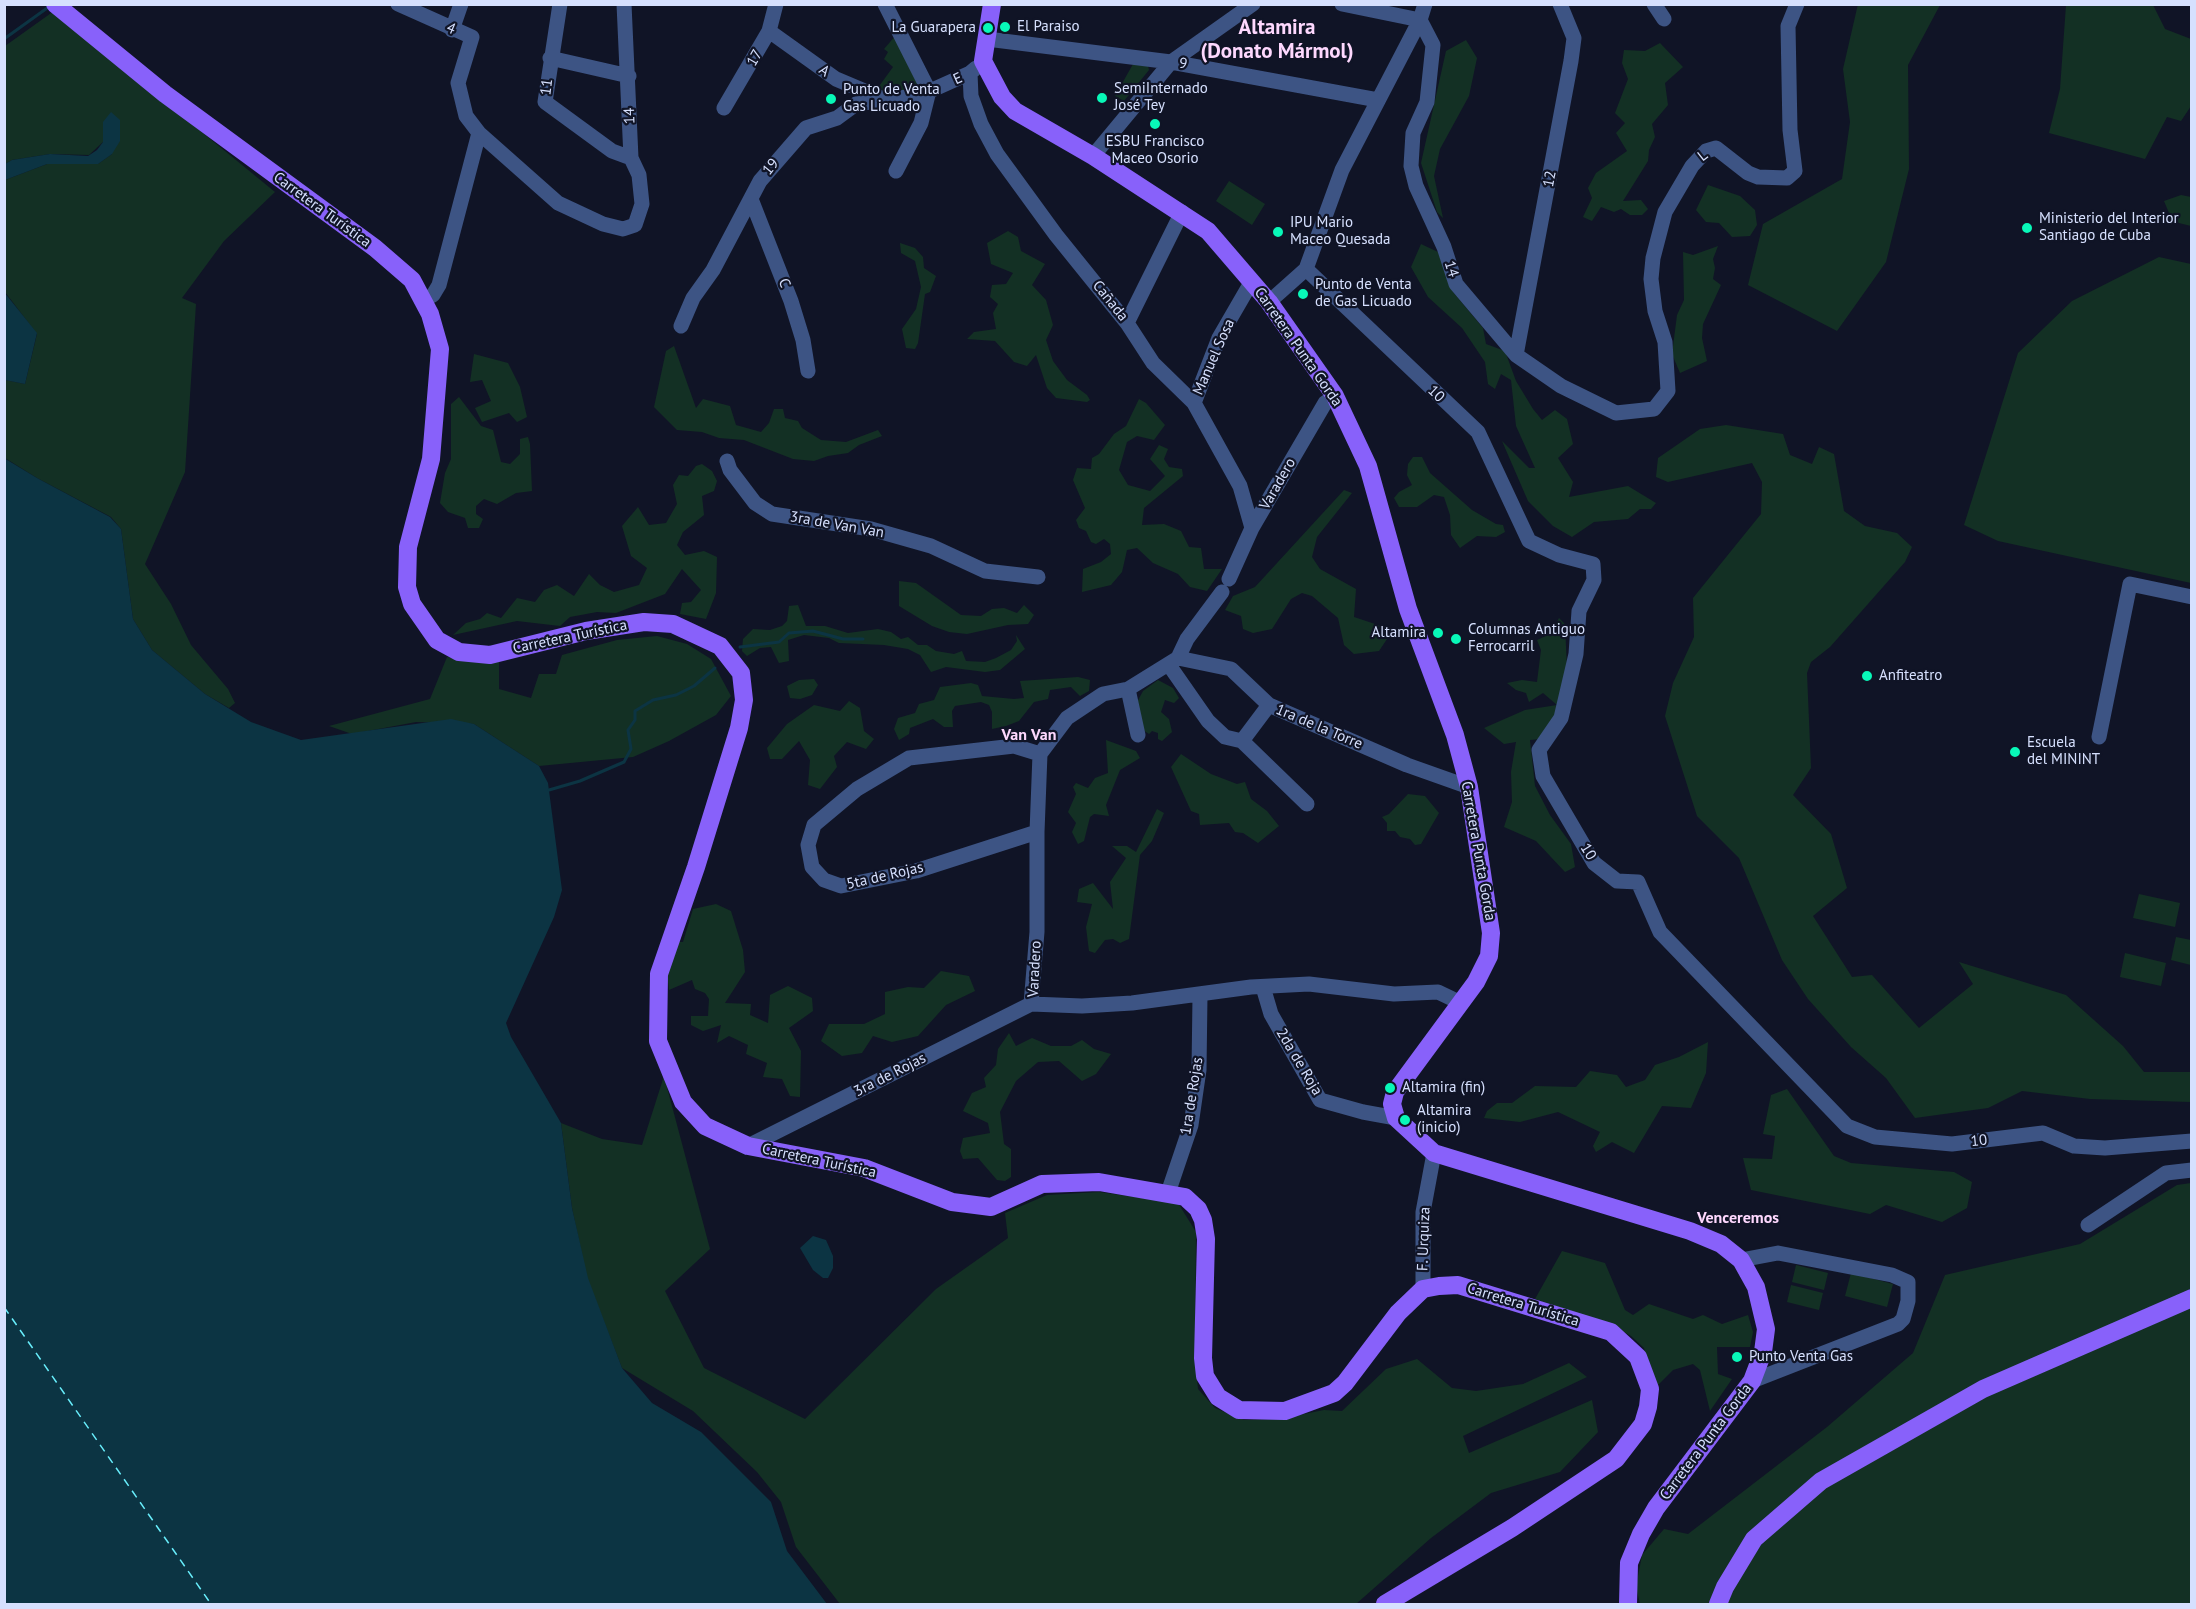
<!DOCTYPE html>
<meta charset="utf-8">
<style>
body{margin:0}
#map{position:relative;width:2196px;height:1609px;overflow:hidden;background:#101426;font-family:"PT Sans",sans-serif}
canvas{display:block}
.frame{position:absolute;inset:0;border:6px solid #d6e0fe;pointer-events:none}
</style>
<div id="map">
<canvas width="2196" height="1609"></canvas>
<div class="frame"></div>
</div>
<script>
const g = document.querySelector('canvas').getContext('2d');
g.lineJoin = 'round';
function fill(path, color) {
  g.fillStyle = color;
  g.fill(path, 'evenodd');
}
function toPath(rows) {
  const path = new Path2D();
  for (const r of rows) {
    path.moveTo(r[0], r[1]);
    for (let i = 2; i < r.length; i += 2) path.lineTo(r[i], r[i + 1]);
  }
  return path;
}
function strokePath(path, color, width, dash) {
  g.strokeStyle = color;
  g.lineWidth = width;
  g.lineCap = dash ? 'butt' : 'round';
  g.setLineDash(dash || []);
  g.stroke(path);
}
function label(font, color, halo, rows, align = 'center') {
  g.font = font + ' "PT Sans",sans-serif';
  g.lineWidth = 4.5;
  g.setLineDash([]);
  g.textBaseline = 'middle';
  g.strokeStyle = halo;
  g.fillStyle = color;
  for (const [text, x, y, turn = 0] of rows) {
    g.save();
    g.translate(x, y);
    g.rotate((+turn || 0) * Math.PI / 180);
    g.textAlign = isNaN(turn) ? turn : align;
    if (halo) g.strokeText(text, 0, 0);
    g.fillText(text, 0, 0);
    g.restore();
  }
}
fill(toPath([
 [1858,4,1940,5,1908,65,1909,169,1886,262,1837,331,1748,285,1763,224,1842,179,1850,122,1843,69],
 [2066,5,2153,5,2165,29,2191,39,2191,106,2181,121,2167,117,2145,159,2049,133,2060,89],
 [54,11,275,192,224,241,182,298,196,304,185,472,145,564,171,604,191,645,228,689,235,703,229,708,205,694,152,650,133,619,121,529,111,517,37,478,5,458,5,380,25,384,37,334,5,292,5,180,47,164,98,164,112,154,103,122,103,142,89,155,50,154,12,160,5,164,5,46],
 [896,35,918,85,917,88,887,94,877,89,893,67,884,59,888,52,884,49],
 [1466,40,1477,58,1469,96,1440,149,1434,176,1443,218,1437,212,1421,163,1446,51],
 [1660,43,1683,67,1665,83,1668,105,1652,124,1655,137,1649,150,1648,161,1623,201,1641,200,1648,209,1642,215,1630,215,1621,209,1614,212,1601,207,1592,221,1583,217,1592,198,1588,188,1596,173,1627,151,1616,133,1625,123,1615,113,1628,79,1622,63,1624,50,1645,51],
 [1133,64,1148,66,1149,70,1124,101,1115,96],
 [1229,181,1265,204,1252,225,1216,201],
 [1708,185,1740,196,1755,210,1757,225,1750,236,1732,237,1719,223,1706,222,1696,210],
 [2181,195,2191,197,2191,226,2179,223,2169,213,2164,201],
 [1008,231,1018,237,1021,251,1045,264,1032,285,1046,300,1053,325,1046,340,1053,361,1067,380,1087,395,1090,400,1087,402,1056,398,1047,388,1036,355,1027,366,1014,362,995,341,967,339,974,332,996,329,993,313,998,304,990,297,992,285,1006,284,1013,273,991,264,987,243],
 [900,243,915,248,923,257,924,268,936,276,930,292,925,294,918,343,915,349,906,348,902,329,916,309,921,287,915,261,901,253],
 [1421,244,1438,252,1453,292,1483,328,1486,344,1505,351,1516,381,1533,409,1542,420,1555,410,1567,419,1573,444,1558,458,1573,482,1569,497,1628,486,1656,503,1651,509,1640,509,1628,519,1594,522,1572,537,1553,526,1528,501,1502,441,1529,468,1535,468,1516,426,1511,380,1501,374,1495,389,1488,384,1485,362,1462,328,1428,297,1411,267],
 [1718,246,1713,259,1715,268,1713,279,1721,285,1703,324,1702,338,1707,361,1680,373,1672,354,1677,315,1684,300,1683,252,1693,255],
 [2159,257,2191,264,2191,583,1998,541,1964,525,2018,353,2072,301],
 [674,346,696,408,703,399,730,406,736,425,761,432,769,423,774,409,783,409,785,418,798,421,802,428,821,440,846,442,878,430,882,436,859,445,848,453,828,456,814,461,793,459,744,440,719,438,702,432,677,430,654,407,666,351],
 [474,354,508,363,520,387,527,417,517,422,509,413,482,422,475,408,491,401,482,380,470,382],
 [459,397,481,426,493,430,501,462,510,464,520,454,520,439,528,437,530,444,532,491,516,493,497,504,484,499,476,506,476,514,483,519,479,528,468,528,465,518,448,512,440,503,445,473,451,459,451,404],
 [1139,399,1146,403,1165,425,1154,440,1137,436,1127,442,1119,470,1128,485,1150,491,1165,476,1150,459,1159,445,1168,449,1164,459,1169,467,1182,469,1183,476,1144,508,1142,525,1164,524,1181,531,1189,547,1201,548,1204,569,1222,569,1207,591,1190,587,1178,574,1153,563,1137,548,1127,550,1122,572,1111,585,1082,592,1083,569,1101,562,1111,554,1110,544,1104,539,1096,544,1091,542,1086,531,1079,528,1076,520,1085,508,1073,480,1077,468,1091,469,1092,458,1099,454,1114,434,1126,426],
 [1726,425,1783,434,1790,455,1812,464,1819,447,1834,454,1844,511,1865,526,1897,533,1912,547,1905,562,1830,647,1811,662,1807,673,1811,768,1793,795,1831,834,1847,888,1813,916,1852,977,1872,975,1919,1028,1973,984,1959,962,2066,995,2123,1046,2144,1072,2191,1072,2191,1102,2090,1099,2022,1091,1988,1108,1915,1118,1886,1078,1851,1047,1808,999,1782,960,1739,858,1697,816,1665,716,1673,683,1694,637,1693,598,1761,514,1762,482,1752,463,1668,482,1656,477,1658,458,1700,429],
 [1413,457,1422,457,1430,473,1472,510,1496,524,1503,525,1505,532,1496,537,1477,536,1460,548,1451,535,1450,515,1444,497,1434,495,1417,507,1399,507,1394,498,1399,492,1412,485,1407,475,1408,464],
 [702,464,712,471,717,481,714,491,702,496,704,515,683,532,677,545,685,555,704,551,717,557,716,593,706,619,680,614,682,603,691,602,701,590,682,569,665,594,616,613,597,612,570,617,560,626,517,621,453,635,466,623,480,619,487,613,501,618,517,598,535,602,544,590,557,585,574,596,589,574,600,585,614,592,639,585,647,568,631,556,622,526,638,507,649,525,666,523,677,504,673,485,679,475,688,476,696,466],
 [1344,490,1352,493,1317,537,1312,557,1320,569,1356,589,1354,617,1393,630,1379,651,1354,654,1344,645,1338,618,1312,596,1302,593,1291,599,1272,629,1253,633,1243,629,1241,616,1225,610,1233,596,1255,587],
 [899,581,916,583,961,615,981,616,992,609,1004,608,1017,613,1024,605,1034,615,1028,624,1008,625,967,634,949,632,932,626,899,606],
 [798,605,806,626,825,626,848,633,878,629,891,632,901,639,908,637,918,645,927,645,936,651,954,654,962,651,966,661,985,662,996,658,1011,650,1017,641,1016,635,1025,649,1000,670,985,672,946,667,931,672,920,655,908,649,884,645,839,643,829,638,804,635,788,640,789,661,779,663,771,647,760,648,747,656,742,651,743,639,753,629,770,630,782,626,787,621,789,606],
 [1559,618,1565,624,1567,669,1563,704,1540,739,1530,740,1535,786,1550,815,1571,844,1575,867,1565,872,1536,841,1504,827,1512,802,1511,772,1516,742,1504,744,1484,728,1525,710,1557,705,1543,693,1529,702,1526,693,1516,690,1507,683,1522,680,1537,682,1541,650,1537,640,1550,634],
 [657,636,687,644,711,659,731,696,716,715,669,741,633,757,539,766,474,724,416,722,352,734,329,726,430,699,447,657,499,662,499,689,531,698,539,674,556,674,562,655,617,640],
 [1078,677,1090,680,1089,691,1080,696,1071,687,1050,690,1048,699,1034,702,1019,721,1006,726,992,729,992,712,989,705,981,702,955,706,952,711,953,727,944,727,933,719,910,728,909,734,899,740,894,729,898,718,915,713,919,704,934,700,940,687,971,683,978,685,982,696,1014,699,1024,698,1020,681],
 [814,679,818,685,812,695,800,699,790,698,787,686,799,680],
 [1158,680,1173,688,1179,698,1174,703,1165,700,1161,712,1169,719,1172,732,1162,741,1158,739,1158,733,1152,731,1149,734,1143,730,1136,704,1143,691],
 [849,701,860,708,864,731,874,739,866,749,847,742,834,756,837,767,820,789,808,785,810,760,799,741,782,759,770,759,767,748,787,724,814,705,840,711],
 [1106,740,1136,751,1140,758,1120,770,1106,805,1109,816,1094,814,1090,817,1084,841,1078,844,1072,832,1076,823,1068,812,1076,794,1073,787,1076,783,1088,788,1095,778,1108,773],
 [1181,754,1211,774,1237,784,1245,782,1251,799,1267,811,1279,826,1258,843,1243,833,1235,832,1229,823,1200,825,1199,814,1191,811,1171,767],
 [1408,794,1425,796,1439,813,1421,844,1415,845,1410,839,1400,837,1395,831,1387,831,1387,823,1382,817,1389,814],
 [1157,809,1164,813,1152,841,1140,855,1129,939,1120,943,1113,939,1105,940,1095,953,1089,951,1086,927,1092,904,1077,902,1079,889,1093,883,1113,909,1110,882,1126,858,1112,846,1127,846,1136,852],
 [2139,894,2180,903,2175,927,2133,918],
 [716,904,731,911,743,950,745,972,725,1003,751,1004,750,1015,768,1023,770,995,788,986,812,998,813,1011,789,1028,801,1051,800,1097,790,1096,782,1079,763,1077,767,1063,746,1054,748,1045,729,1036,717,1043,721,1025,703,1031,691,1025,691,1016,708,1016,709,999,705,993,695,989,692,980,669,990,667,970,677,942,683,942,693,909],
 [2176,937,2191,940,2191,965,2171,960],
 [2125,953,2166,963,2161,986,2120,977],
 [941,971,969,976,975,991,946,1005,918,1036,892,1042,873,1036,862,1053,842,1056,821,1041,829,1024,864,1024,885,1014,885,992,908,987,924,988],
 [1009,1033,1016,1046,1032,1038,1051,1046,1071,1046,1082,1040,1094,1049,1111,1054,1096,1074,1082,1081,1059,1061,1038,1062,1016,1081,1000,1112,1004,1144,1011,1149,1011,1177,1005,1181,997,1180,978,1158,963,1159,960,1151,963,1138,990,1133,988,1123,963,1111,972,1093,986,1087,984,1078,996,1065,998,1049],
 [1708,1042,1706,1073,1691,1108,1662,1106,1634,1153,1612,1142,1596,1152,1593,1146,1600,1132,1558,1112,1520,1122,1484,1118,1487,1111,1497,1103,1512,1103,1535,1086,1576,1087,1590,1071,1617,1075,1626,1087,1645,1080,1655,1065,1679,1057],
 [664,1076,710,1249,665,1291,704,1368,805,1419,936,1289,1008,1238,1005,1213,1047,1195,1099,1192,1178,1203,1196,1232,1195,1359,1198,1389,1215,1408,1244,1420,1279,1419,1324,1410,1342,1411,1386,1369,1417,1359,1452,1388,1476,1391,1523,1384,1569,1363,1587,1377,1463,1436,1469,1453,1592,1400,1598,1432,1560,1472,1491,1493,1431,1538,1356,1604,840,1604,796,1547,781,1502,757,1472,693,1411,622,1368,587,1278,572,1208,561,1123,602,1139,642,1145],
 [1787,1089,1834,1156,1851,1163,1954,1172,1972,1182,1967,1208,1942,1222,1886,1205,1870,1214,1751,1190,1743,1158,1772,1159,1775,1136,1763,1134,1771,1095],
 [2191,1183,2191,1604,1640,1604,1636,1587,1642,1555,1664,1529,1688,1534,1827,1427,1913,1353,1945,1275,2080,1244,2177,1185],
 [1562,1251,1605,1263,1625,1310,1633,1315,1649,1304,1693,1319,1703,1315,1722,1324,1748,1315,1753,1332,1750,1347,1717,1347,1718,1374,1732,1379,1710,1411,1700,1370,1693,1364,1673,1370,1655,1388,1644,1348,1631,1336,1610,1324,1535,1299],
 [1796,1265,1828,1273,1824,1290,1792,1282],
 [1851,1273,1893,1284,1887,1307,1845,1296],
 [1791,1285,1823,1293,1819,1310,1787,1302]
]), '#133024');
fill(toPath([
 [111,112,120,120,120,141,112,154,98,164,47,164,5,180,5,164,12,160,50,154,88,156,97,150,103,142,103,122],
 [4,292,37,333,25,384,5,380],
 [4,458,37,478,110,517,121,529,133,619,152,650,205,694,251,722,301,740,451,719,474,724,539,766,548,783,562,890,554,917,506,1023,511,1037,561,1123,572,1208,588,1278,622,1368,652,1403,701,1432,771,1502,787,1551,827,1604,5,1604],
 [813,1236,826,1240,833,1256,833,1268,828,1278,823,1278,813,1270,800,1248]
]), '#0c3443');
strokePath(toPath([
 [4,39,50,6],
 [740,647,779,642,789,633,813,631,843,639,863,639],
 [549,790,580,781,624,762,631,749,628,730,635,720,635,711,653,700,676,695,694,686,715,668]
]), '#0c3443', 3);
strokePath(toPath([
 [4,1307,211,1604]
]), '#68edfb', 1.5, [8, 6]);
strokePath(toPath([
 [398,4,472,37,458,83,466,116,479,133,439,285,433,295,422,301],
 [560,4,545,102,612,151,631,158],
 [885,4,929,91,921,123,896,171],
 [1342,4,1420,20],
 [1654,4,1664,19],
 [1420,20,1433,45,1427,102,1413,133,1411,166,1416,186,1444,247,1456,284,1516,355,1561,386,1616,413,1654,409,1668,391,1665,342,1655,311,1651,279,1653,258,1665,212,1692,166,1706,151,1716,148,1748,173,1758,177,1787,178,1795,171,1790,130,1788,26,1797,4],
 [452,30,461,4],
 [769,31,836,79,881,98],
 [987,39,1171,62,1378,100],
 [550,58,629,76],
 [970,73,971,96,981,124,997,154,1056,235,1127,323,1153,363,1194,403,1240,486,1252,528],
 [724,108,769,31,776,4],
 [479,133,558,203,603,224,623,229,635,225,642,204,639,175,631,158,624,4],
 [1093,156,1171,62,1253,4],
 [751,199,791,301,803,340,808,371],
 [1306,269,1478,432,1529,541,1559,555,1593,564,1594,580,1579,611,1576,654,1561,718,1539,750,1543,776,1594,863,1617,881,1638,882,1660,932,1847,1126,1875,1137,1952,1144,2043,1133,2074,1146,2105,1148,2192,1141],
 [1269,302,1306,269,1342,170,1420,20,1425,4],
 [1127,323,1182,212],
 [681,326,693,298,713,270,760,181,806,128,837,118,856,104,921,95,970,73,976,68],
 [1516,355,1571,61,1574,38,1560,4],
 [1194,403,1219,338,1252,281],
 [727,461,730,470,755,503,772,514,871,529,931,546,985,571,1038,577],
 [1229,579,1252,528,1325,403,1335,396],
 [1178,658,1231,669,1269,705,1407,765,1469,787],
 [1169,665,1208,721,1225,737,1242,741,1307,804],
 [1128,689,1138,735],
 [2099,737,2130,584,2192,597],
 [1242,741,1269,705],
 [1037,832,916,871,841,886,824,880,812,867,808,845,814,825,857,789,909,758,1014,746,1040,754],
 [1263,987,1271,1014,1320,1100,1363,1112,1396,1118],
 [1031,1004,1037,932,1037,832,1040,754,1067,718,1103,694,1128,689,1178,658,1187,639,1222,592],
 [748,1146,1031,1004,1082,1006,1132,1003,1251,987,1309,984,1394,994,1438,992,1461,1003],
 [1168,1193,1191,1125,1199,1070,1200,996],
 [2088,1225,2166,1173,2192,1170],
 [1741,1260,1778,1253,1892,1275,1908,1282,1908,1301,1903,1319,1898,1324,1752,1381],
 [1423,1289,1423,1212,1434,1153]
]), '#3d5484', 15);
strokePath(toPath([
 [55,4,165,94,375,248,412,280,430,314,440,349,431,459,408,547,407,587,412,604,437,640,459,652,490,655,586,631,644,622,673,624,720,646,741,673,744,700,739,728,696,867,659,974,658,1041,683,1102,705,1126,748,1146,864,1168,952,1202,991,1207,1042,1184,1099,1182,1185,1197,1198,1209,1203,1220,1206,1239,1203,1358,1205,1376,1218,1397,1239,1410,1285,1411,1334,1393,1345,1383,1398,1313,1423,1289,1439,1286,1458,1285,1611,1332,1638,1357,1650,1389,1648,1407,1643,1424,1616,1459,1512,1528,1385,1604],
 [992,4,983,61,1002,97,1015,111,1093,156,1208,231,1269,302,1335,396,1368,466,1408,609,1455,735,1469,787,1491,933,1489,956,1476,982,1395,1092,1392,1104,1396,1118,1434,1153,1690,1231,1721,1244,1741,1260,1756,1287,1766,1329,1763,1352,1752,1381,1656,1508,1641,1534,1629,1563,1628,1604],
 [1718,1604,1725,1587,1754,1539,1821,1481,1983,1389,2192,1298]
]), '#8861fa', 18);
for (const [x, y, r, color] of [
 [1005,27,6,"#08f8b8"],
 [988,28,6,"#08f8b8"],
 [1102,98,6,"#08f8b8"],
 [831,99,6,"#08f8b8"],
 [1155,124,6,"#08f8b8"],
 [2027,228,6,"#08f8b8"],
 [1278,232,6,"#08f8b8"],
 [1303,294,6,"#08f8b8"],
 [1438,633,6,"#08f8b8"],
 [1456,639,6,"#08f8b8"],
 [1867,676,6,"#08f8b8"],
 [2015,752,6,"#08f8b8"],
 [1390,1088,6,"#08f8b8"],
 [1405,1120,6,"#08f8b8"],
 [1737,1357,6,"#08f8b8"]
]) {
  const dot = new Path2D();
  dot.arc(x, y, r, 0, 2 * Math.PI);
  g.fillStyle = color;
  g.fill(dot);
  strokePath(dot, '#101426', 2);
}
label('15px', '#d6e0fe', '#101426', [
 ["El Paraiso",1017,27],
 ["La Guarapera",976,28,"right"],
 ["SemiInternado",1114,89],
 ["José Tey",1114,106],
 ["Punto de Venta",843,90],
 ["Gas Licuado",843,107],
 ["ESBU Francisco",1155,142,"center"],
 ["Maceo Osorio",1155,159,"center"],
 ["Ministerio del Interior",2039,219],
 ["Santiago de Cuba",2039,236],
 ["IPU Mario",1290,223],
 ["Maceo Quesada",1290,240],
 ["Punto de Venta",1315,285],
 ["de Gas Licuado",1315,302],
 ["Columnas Antiguo",1468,630],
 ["Ferrocarril",1468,647],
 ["Altamira",1426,633,"right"],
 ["Anfiteatro",1879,676],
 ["Escuela",2027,743],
 ["del MININT",2027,760],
 ["Altamira (fin)",1402,1088],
 ["Altamira",1417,1111],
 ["(inicio)",1417,1128],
 ["Punto Venta Gas",1749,1357]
], 'left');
label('15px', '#d6e0fe', '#101426', [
 ["4",451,29,23],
 ["17",755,58,-60],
 ["9",1183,64,10],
 ["A",824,71,36],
 ["E",958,79,-24],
 ["11",547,87,-83],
 ["14",630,116,-92],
 ["L",1703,156,-38],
 ["19",771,167,-51],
 ["12",1550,179,-79],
 ["Carretera Turística",322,210,36],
 ["14",1451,269,73],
 ["C",784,283,70],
 ["Cañada",1110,301,51],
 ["Carretera Punta Gorda",1298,347,55],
 ["Manuel Sosa",1214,357,-66],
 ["10",1436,394,43],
 ["Varadero",1278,484,-60],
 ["3ra de Van Van",837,525,10],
 ["Carretera Turística",570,637,-12],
 ["1ra de la Torre",1319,727,23],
 ["Carretera Punta Gorda",1478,851,80],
 ["10",1588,852,58],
 ["5ta de Rojas",885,876,-13],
 ["Varadero",1035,969,-87],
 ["2da de Roja",1299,1062,59],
 ["3ra de Rojas",890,1075,-27],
 ["1ra de Rojas",1192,1096,-81],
 ["10",1979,1141,-6],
 ["Carretera Turística",819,1161,12],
 ["F. Urquiza",1424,1239,-88],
 ["Carretera Turística",1523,1305,17],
 ["Carretera Punta Gorda",1706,1442,-53]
]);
label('bold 16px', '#fed8fe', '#101426', [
 ["Van Van",1029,735],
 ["Venceremos",1738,1218]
]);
label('bold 21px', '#fed8fe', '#101426', [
 ["Altamira",1277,28],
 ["(Donato Mármol)",1277,52]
]);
</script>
